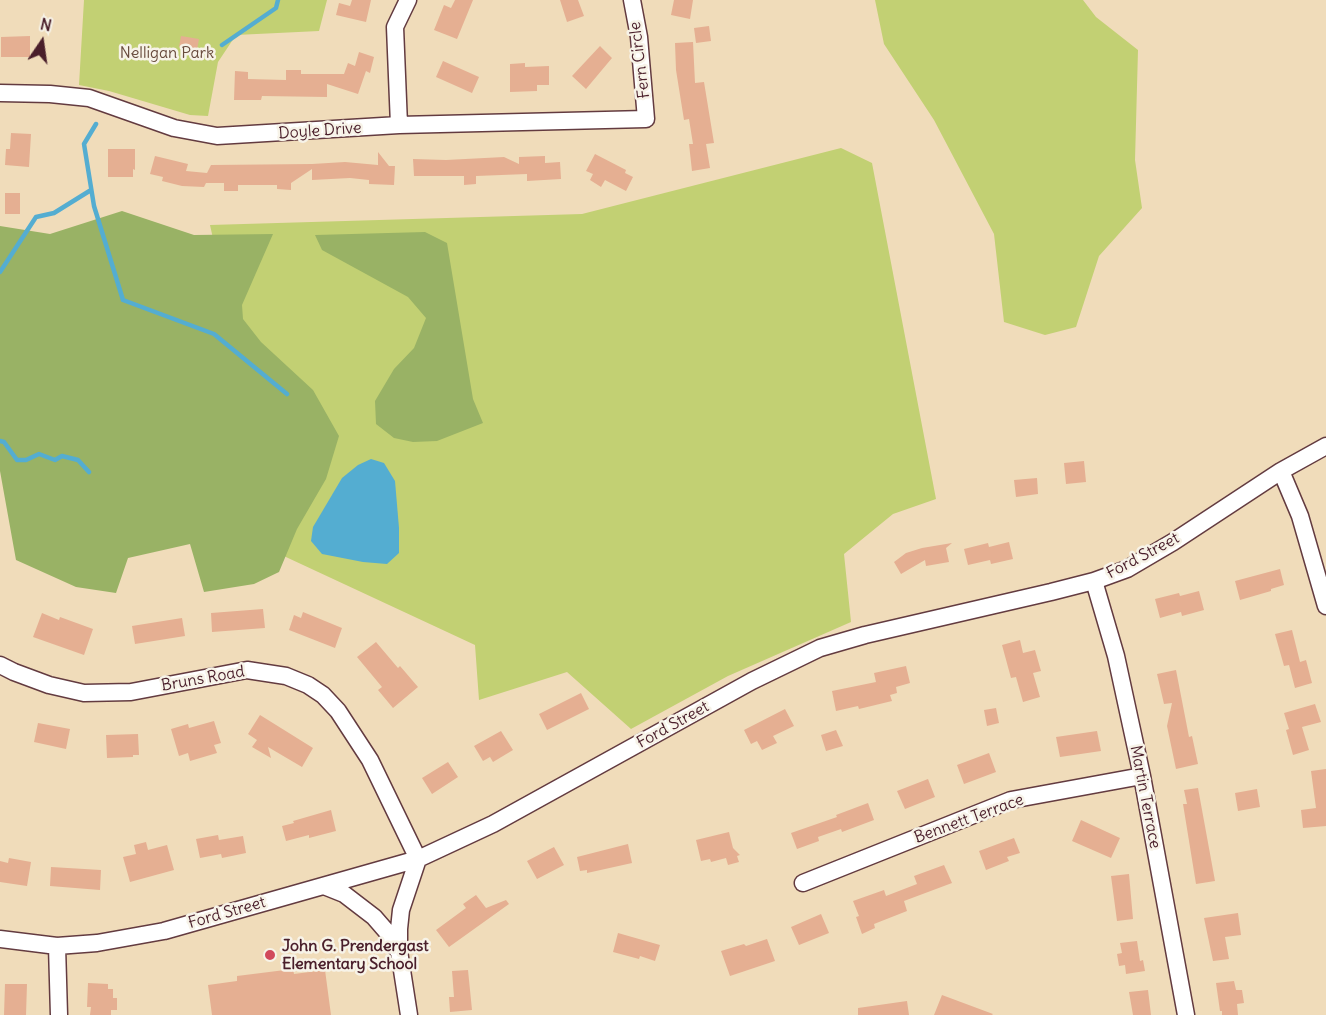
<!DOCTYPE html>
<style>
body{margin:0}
#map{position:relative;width:1326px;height:1015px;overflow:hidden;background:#f0dcba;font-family:Delius,sans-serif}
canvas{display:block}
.north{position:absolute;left:12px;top:12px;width:60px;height:60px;-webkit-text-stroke:4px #f7f3e8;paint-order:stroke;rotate:13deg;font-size:16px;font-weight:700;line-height:24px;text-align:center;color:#4a1f2b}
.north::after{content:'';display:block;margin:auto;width:21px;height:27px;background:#4a1f2b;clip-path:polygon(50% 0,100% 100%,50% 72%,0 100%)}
</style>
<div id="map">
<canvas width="1326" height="1015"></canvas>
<div class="north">N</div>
</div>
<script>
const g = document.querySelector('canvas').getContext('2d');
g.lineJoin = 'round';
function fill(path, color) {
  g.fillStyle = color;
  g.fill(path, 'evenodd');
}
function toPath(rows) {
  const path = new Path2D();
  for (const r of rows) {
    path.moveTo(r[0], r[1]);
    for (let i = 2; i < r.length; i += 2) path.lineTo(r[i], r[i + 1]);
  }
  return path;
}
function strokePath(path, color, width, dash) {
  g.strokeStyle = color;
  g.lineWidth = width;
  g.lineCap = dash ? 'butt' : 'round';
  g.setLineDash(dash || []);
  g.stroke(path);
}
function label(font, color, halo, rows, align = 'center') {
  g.font = font + ' Delius,sans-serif';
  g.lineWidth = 5;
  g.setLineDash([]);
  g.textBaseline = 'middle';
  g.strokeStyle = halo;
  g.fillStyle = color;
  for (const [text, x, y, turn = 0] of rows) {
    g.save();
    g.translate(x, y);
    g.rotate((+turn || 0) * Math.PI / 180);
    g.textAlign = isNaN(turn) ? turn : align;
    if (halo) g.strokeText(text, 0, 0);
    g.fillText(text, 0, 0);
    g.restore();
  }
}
fill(toPath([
 [84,0,327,0,319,31,236,35,218,62,208,116,190,115,109,91,79,85],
 [875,0,1083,0,1096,17,1138,50,1135,160,1142,208,1099,256,1076,327,1045,335,1004,322,994,234,934,120,884,44],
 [841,148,872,163,936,499,893,514,844,554,851,622,728,676,631,729,567,672,479,700,475,645,273,551,269,490,210,225,582,214]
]), '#c2d073');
fill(toPath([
 [122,211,194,235,273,234,242,305,243,319,261,342,313,390,339,436,326,479,297,529,279,572,254,584,204,592,190,544,128,558,116,593,76,587,16,560,0,471,0,226,50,234],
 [425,232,447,243,473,399,483,423,437,441,413,442,394,438,376,424,375,401,394,369,414,348,426,318,408,297,322,250,315,235]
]), '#99b265');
fill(toPath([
 [371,459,384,463,395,481,399,528,399,553,387,564,363,562,322,554,311,541,313,527,342,478,358,465]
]), '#54add1');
strokePath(toPath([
 [222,45,276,8,278,0],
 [96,124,84,144,94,206,123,300,214,334,287,394],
 [0,272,36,217,54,213,91,190],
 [0,441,4,442,17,460,26,460,39,454,55,460,62,456,78,460,89,472]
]), '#54add1', 4.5);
fill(toPath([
 [352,0,371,0,366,22,336,15,339,3,350,6],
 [455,0,473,0,457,39,434,30,444,5,451,8],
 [560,0,578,0,584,16,567,22],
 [674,0,693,0,690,19,671,15],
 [709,26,711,41,696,43,694,28],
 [30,36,30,57,1,57,1,37],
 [181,36,199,39,197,50,179,47],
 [693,42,695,83,704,82,714,143,706,144,710,168,692,171,689,144,693,144,689,119,684,120,676,70,675,43],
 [600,46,612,58,586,89,572,76],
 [359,52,374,57,370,73,366,71,358,94,327,84,327,97,262,96,261,100,234,100,235,71,248,72,248,79,286,80,286,70,301,70,301,74,344,74,348,63,355,66],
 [443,61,479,77,472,93,436,77],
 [525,63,525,67,549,66,549,85,537,85,537,91,510,92,510,64],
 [11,133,31,134,29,167,5,165,6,149,10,149],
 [108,149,135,149,135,170,133,169,133,177,108,177],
 [378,152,389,166,395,166,394,185,369,184,369,180,350,178,312,180,312,169,291,183,291,190,277,189,277,185,238,185,238,191,224,191,224,183,206,183,204,187,182,186,162,181,163,177,150,174,155,156,188,164,186,171,207,173,211,165,312,164,345,162,378,165],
 [595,154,626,170,625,173,633,177,626,191,605,180,601,187,590,180,593,174,586,171],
 [545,156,545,163,560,162,561,179,527,181,527,174,476,176,476,184,464,185,464,176,414,176,413,159,446,160,504,157,519,164,519,157],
 [5,193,20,193,20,214,5,214],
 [1084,461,1086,482,1066,484,1064,463],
 [1037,478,1038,494,1016,497,1014,480],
 [1009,542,1013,559,991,564,990,560,968,565,964,549,988,543,989,547],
 [952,543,946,548,949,562,926,566,925,560,901,574,894,562,906,553,922,548],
 [1280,569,1284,585,1271,589,1271,591,1240,600,1235,581],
 [1199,591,1204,610,1182,616,1181,612,1160,618,1155,599,1179,593,1180,596],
 [263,609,265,628,212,632,211,613],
 [303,612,342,628,335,648,289,630,294,615,301,618],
 [42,613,59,620,60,617,93,629,84,655,33,637],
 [182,618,185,636,135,644,132,626],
 [1292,630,1300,662,1306,660,1312,683,1295,688,1289,665,1284,666,1275,634],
 [1020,640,1023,653,1035,650,1041,671,1033,673,1040,697,1023,702,1016,677,1011,678,1002,645],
 [376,642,398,668,400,666,418,687,393,708,378,690,382,687,357,657],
 [906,666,910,683,896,687,897,693,890,695,892,701,859,709,858,706,836,711,832,691,876,682,874,673],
 [1176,670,1189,737,1192,736,1198,764,1176,769,1167,726,1172,703,1164,704,1157,674],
 [581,693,589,709,547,730,539,714],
 [1315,704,1321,722,1302,727,1309,750,1293,755,1286,730,1289,729,1284,713],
 [996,708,999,723,987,726,984,710],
 [785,709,794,726,773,736,777,743,762,750,757,741,751,744,744,730],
 [260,715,313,748,302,767,268,747,271,758,252,747,257,740,248,734],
 [214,721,221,743,214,745,217,753,190,761,188,753,179,756,171,729,188,724,189,728],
 [38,723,70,729,66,749,34,742],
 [836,730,843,746,826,751,821,735],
 [501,731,513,750,493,762,490,757,483,761,474,746],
 [1097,731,1101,751,1060,757,1056,737],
 [138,734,139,755,133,755,133,757,107,758,106,735],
 [989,753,996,772,964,784,957,765],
 [448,762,458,777,432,794,422,778],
 [1326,769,1326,826,1303,828,1301,810,1316,808,1311,771],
 [928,779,935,797,905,809,897,791],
 [1198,788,1215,881,1196,884,1183,804,1187,804,1184,790],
 [1257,789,1260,807,1238,811,1235,793],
 [868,803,874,820,842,832,841,829,818,837,819,841,797,849,791,833,837,817,836,815],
 [331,810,336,831,309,838,309,835,286,841,282,826,294,823,293,821],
 [1081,820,1120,838,1111,858,1072,841],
 [729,832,733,848,740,855,737,856,739,862,728,865,726,858,711,862,710,859,701,861,696,840],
 [218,835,219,840,243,836,246,853,222,858,221,854,200,858,196,839],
 [1014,838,1020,853,1007,857,1009,861,986,870,979,851],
 [146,842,148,850,167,845,174,870,130,882,123,857,136,854,134,845],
 [628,844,632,863,587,873,587,870,580,871,577,857],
 [554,847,564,865,537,879,527,861],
 [9,858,31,862,27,886,0,882,0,861,8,863],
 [944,865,952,883,904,901,907,911,874,924,875,928,862,934,856,917,859,916,853,901,884,890,886,896,917,884,914,876],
 [51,867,101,870,100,890,50,886],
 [1129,874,1133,919,1117,921,1111,876],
 [476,895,486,908,506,900,509,904,449,947,436,930,466,908,463,904],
 [1238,913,1241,935,1225,937,1229,959,1213,961,1204,918],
 [821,914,829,933,799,945,791,927],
 [618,933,660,945,655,961,640,956,639,959,613,952],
 [767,939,775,961,730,976,721,951,744,944,746,946],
 [1137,941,1140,961,1143,960,1145,971,1126,974,1125,965,1119,966,1117,954,1122,953,1120,943],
 [293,969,294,974,325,970,331,1015,212,1015,208,985,237,981,237,976],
 [468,970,472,1010,450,1012,449,997,454,997,452,971],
 [1234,981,1236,990,1242,990,1244,1003,1237,1004,1238,1015,1222,1015,1222,1011,1220,1011,1216,983],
 [88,983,108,984,108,989,113,989,113,998,117,998,117,1010,111,1010,111,1015,90,1015,91,1007,87,1007],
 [5,984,27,984,26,1015,4,1015],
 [1148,990,1151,1015,1133,1015,1129,992],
 [942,995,993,1014,992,1015,934,1015],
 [907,1001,909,1015,858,1015,858,1008]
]), '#e5af92');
const minor = toPath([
 [0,93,50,94,89,98,174,128,217,136,399,125,646,119,639,37,632,0],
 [399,125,395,27,408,0],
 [1281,471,1300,516,1326,606],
 [1094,581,1116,656,1142,776,1186,1015],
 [0,665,14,672,49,685,84,693,131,692,247,670,286,676,308,685,323,695,338,711,370,760,418,859,401,910,399,929,399,951,409,1015],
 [803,883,1011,800,1142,776],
 [324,886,344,894,374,917,387,932,398,951],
 [0,939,57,946,97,943,164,931,418,859,493,824,752,681,820,648,865,635,1051,592,1094,581,1127,569,1173,542,1281,471,1326,446],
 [57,946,59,1015]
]);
strokePath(minor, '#633b40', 19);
strokePath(minor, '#fff', 16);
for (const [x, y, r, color] of [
 [270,955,6,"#d1495b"]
]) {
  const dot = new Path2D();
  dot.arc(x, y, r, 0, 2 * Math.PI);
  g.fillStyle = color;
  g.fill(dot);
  strokePath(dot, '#f7f3e8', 2);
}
label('16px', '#684b3d', '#f7f3e8', [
 ["Nelligan Park",167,53]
]);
label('16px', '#4a1f2b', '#f7f3e8', [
 ["Fern Circle",640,60,-97],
 ["Doyle Drive",320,131,-4],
 ["Ford Street",1143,556,-28],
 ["Bruns Road",203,679,-10],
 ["Ford Street",673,725,-29],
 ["Martin Terrace",1145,797,79],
 ["Bennett Terrace",969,819,-20],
 ["Ford Street",227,913,-16]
]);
label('bold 16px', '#4a1f2b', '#f7f3e8', [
 ["John G. Prendergast",282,946],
 ["Elementary School",282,964]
], 'left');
</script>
